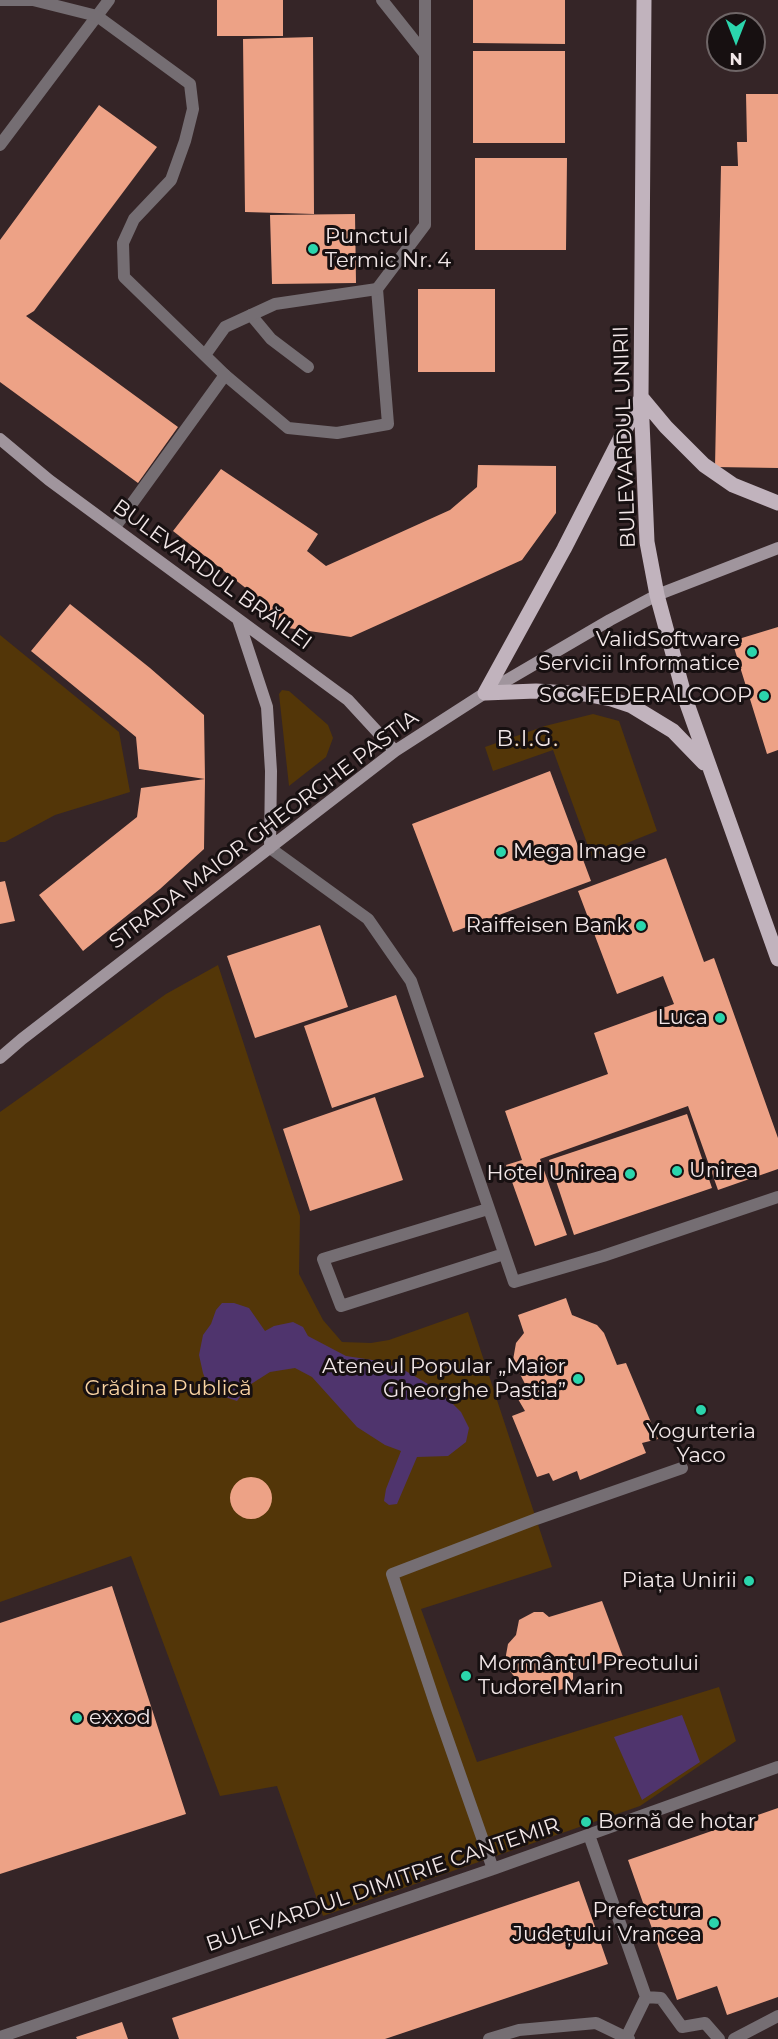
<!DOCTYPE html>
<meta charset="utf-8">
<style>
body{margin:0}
#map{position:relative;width:778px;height:2039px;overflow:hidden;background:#352527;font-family:Montserrat,sans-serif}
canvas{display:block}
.north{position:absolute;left:706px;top:12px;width:60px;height:60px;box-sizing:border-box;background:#171011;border:2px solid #6f6667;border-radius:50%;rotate:180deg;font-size:16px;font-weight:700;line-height:24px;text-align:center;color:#f2e7e8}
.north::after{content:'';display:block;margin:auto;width:21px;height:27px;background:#2bd5ac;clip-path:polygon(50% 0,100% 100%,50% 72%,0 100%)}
</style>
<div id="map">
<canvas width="778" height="2039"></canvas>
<div class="north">N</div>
</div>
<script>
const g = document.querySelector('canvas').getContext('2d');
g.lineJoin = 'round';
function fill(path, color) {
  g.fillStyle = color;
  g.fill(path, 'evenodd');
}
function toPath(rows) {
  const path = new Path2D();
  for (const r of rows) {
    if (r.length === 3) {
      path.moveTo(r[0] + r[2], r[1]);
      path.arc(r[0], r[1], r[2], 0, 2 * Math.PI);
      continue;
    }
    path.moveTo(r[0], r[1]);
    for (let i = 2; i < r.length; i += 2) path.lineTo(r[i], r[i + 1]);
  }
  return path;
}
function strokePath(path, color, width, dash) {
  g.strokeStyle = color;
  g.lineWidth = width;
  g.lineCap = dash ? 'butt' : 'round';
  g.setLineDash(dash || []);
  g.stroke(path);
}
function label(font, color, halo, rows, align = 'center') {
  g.font = font + ' Montserrat,sans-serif';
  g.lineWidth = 6;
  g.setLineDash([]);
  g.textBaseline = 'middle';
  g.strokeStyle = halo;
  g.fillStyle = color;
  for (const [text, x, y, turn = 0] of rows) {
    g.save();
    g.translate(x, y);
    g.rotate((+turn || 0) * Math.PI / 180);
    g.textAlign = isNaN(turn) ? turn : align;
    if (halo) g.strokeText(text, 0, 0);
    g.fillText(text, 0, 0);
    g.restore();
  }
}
fill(toPath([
 [0,635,119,732,130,792,55,815,5,842,0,842],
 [282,690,289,691,328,725,333,738,326,757,289,786,279,694],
 [593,714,619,721,657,831,592,857,553,750,493,771,485,747,545,726],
 [218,965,300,1216,299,1274,323,1320,342,1342,371,1343,389,1340,468,1312,552,1567,421,1609,477,1762,719,1687,736,1741,640,1806,323,1916,277,1786,220,1796,131,1556,0,1602,0,1112,166,994]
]), '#533608');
fill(toPath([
 [222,1303,234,1303,249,1308,265,1331,274,1326,293,1322,303,1327,308,1336,346,1356,379,1361,404,1370,428,1384,447,1398,461,1412,469,1428,466,1442,448,1456,417,1457,397,1504,389,1505,384,1501,386,1489,401,1451,385,1445,357,1427,312,1377,295,1368,270,1372,248,1386,237,1401,210,1392,203,1373,199,1355,203,1335,211,1324,216,1310],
 [682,1715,700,1762,642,1800,614,1737]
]), '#4f346d');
fill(toPath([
 [217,0,283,0,283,36,217,36],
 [473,0,565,0,565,44,473,43],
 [313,37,314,214,245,212,243,39],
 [473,51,565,51,565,143,473,143],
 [746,94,778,94,778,468,715,467,721,166,738,166,737,142,747,142],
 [99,105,157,147,34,311,26,316,178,427,138,483,0,382,0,240],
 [475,158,567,158,566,250,475,250],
 [355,214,356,283,272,284,270,215],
 [418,289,495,289,495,372,418,372],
 [478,465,556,466,556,513,522,560,351,637,288,628,261,609,266,604,173,531,221,469,318,534,307,551,326,566,450,510,477,487],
 [70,604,150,668,204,715,205,779,204,849,160,889,83,951,39,895,137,817,141,788,205,779,139,769,136,737,31,651],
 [778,627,778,750,767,754,732,641],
 [550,771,591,881,453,932,412,824],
 [666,858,704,962,714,958,778,1138,778,1169,718,1190,688,1106,540,1159,567,1235,535,1246,506,1165,522,1160,505,1111,608,1074,594,1033,674,1004,663,976,617,994,578,891],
 [5,881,15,921,0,924,0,882],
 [320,925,348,1007,255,1038,227,956],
 [396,995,424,1077,332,1108,304,1026],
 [375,1097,403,1180,310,1211,283,1129],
 [687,1114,712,1188,574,1235,549,1160],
 [566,1298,572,1315,597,1325,604,1333,617,1365,626,1363,658,1439,642,1443,646,1453,580,1480,577,1471,553,1481,549,1473,537,1477,512,1416,525,1411,518,1399,530,1394,513,1360,516,1343,524,1333,518,1315],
 [251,1498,21],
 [112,1586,186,1814,0,1874,0,1623],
 [602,1601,623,1657,573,1671,573,1679,566,1688,553,1692,544,1689,538,1680,519,1681,513,1675,506,1666,506,1655,508,1644,516,1635,519,1620,534,1612,543,1612,549,1617],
 [778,1808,778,1997,727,2015,717,1986,677,2000,628,1860],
 [579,1881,608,1964,385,2039,179,2039,172,2018],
 [122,2022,128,2039,77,2039,76,2037]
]), '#eda286');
strokePath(toPath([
 [382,0,425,54],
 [0,145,109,0],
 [251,315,271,339,308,367],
 [225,375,288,428,337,433,388,424,377,289,425,225,425,0],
 [270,848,368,919,411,981,514,1282,603,1256,778,1197],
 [488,1209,323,1259,341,1306,504,1254]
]), '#756e73', 12);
strokePath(toPath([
 [0,0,33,0,97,16,190,84,193,109,185,141,171,180,134,219,123,243,124,277,225,375,115,527],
 [205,355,225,327,275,304,377,289],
 [589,1835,646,1997,626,2038],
 [493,1869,437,1709,392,1574,536,1519,682,1468],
 [646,1997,661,1998,682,2027,705,2023,719,2039],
 [0,2037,493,1869,778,1767],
 [489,2039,519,2030,596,2023,629,2039],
 [734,2039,778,2016]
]), '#756e73', 12);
strokePath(toPath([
 [0,439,49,480,348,700,395,751],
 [238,619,267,707,271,771,270,848],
 [0,1058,22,1039,395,751,485,693,610,620,657,595,778,548]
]), '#a0959d', 12);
strokePath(toPath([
 [644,0,641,397,647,542,657,595,685,698,778,959],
 [641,397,666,427,704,465,733,485,778,503],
 [485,693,564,549,640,400],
 [485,693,536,691,584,694,611,699,632,706,673,731,704,763]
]), '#c1b3bd', 15);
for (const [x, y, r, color] of [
 [313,249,6,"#2bd5ac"],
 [752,652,6,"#2bd5ac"],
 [764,696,6,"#2bd5ac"],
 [501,852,6,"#2bd5ac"],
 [641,926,6,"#2bd5ac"],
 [720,1018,6,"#2bd5ac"],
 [677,1171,6,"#2bd5ac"],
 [630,1174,6,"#2bd5ac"],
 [578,1379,6,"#2bd5ac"],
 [701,1410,6,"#2bd5ac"],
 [749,1581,6,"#2bd5ac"],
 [466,1676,6,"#2bd5ac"],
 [77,1718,6,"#2bd5ac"],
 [586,1822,6,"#2bd5ac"],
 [714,1923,6,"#2bd5ac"]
]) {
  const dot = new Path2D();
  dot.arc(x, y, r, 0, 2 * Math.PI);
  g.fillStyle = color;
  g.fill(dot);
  strokePath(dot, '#171011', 2);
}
label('21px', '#f2e7e8', '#171011', [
 ["Punctul",325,237,"left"],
 ["Termic Nr. 4",325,261,"left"],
 ["ValidSoftware",740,640],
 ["Servicii Informatice",740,664],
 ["SCC FEDERALCOOP",752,696],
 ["Mega Image",513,852,"left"],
 ["Raiffeisen Bank",629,926],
 ["Luca",708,1018],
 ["Unirea",689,1171,"left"],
 ["Hotel Unirea",618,1174],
 ["Ateneul Popular „Maior",566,1367],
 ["Gheorghe Pastia”",566,1391],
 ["Yogurteria",701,1432,"center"],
 ["Yaco",701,1456,"center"],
 ["Piața Unirii",737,1581],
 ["Mormântul Preotului",478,1664,"left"],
 ["Tudorel Marin",478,1688,"left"],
 ["exxod",89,1718,"left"],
 ["Bornă de hotar",598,1822,"left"],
 ["Prefectura",702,1911],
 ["Județului Vrancea",702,1935]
], 'right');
label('21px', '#f2e7e8', '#171011', [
 ["BULEVARDUL UNIRII",625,437,-92],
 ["BULEVARDUL BRĂILEI",212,575,36],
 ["STRADA MAIOR GHEORGHE PASTIA",264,830,-37],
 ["BULEVARDUL DIMITRIE CANTEMIR",383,1885,-19]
]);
label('21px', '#f9d3a2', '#171011', [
 ["Grădina Publică",168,1389]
]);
g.letterSpacing = '1.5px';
label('22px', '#f2e7e8', '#171011', [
 ["B.I.G.",528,740]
]);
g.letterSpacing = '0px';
</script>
